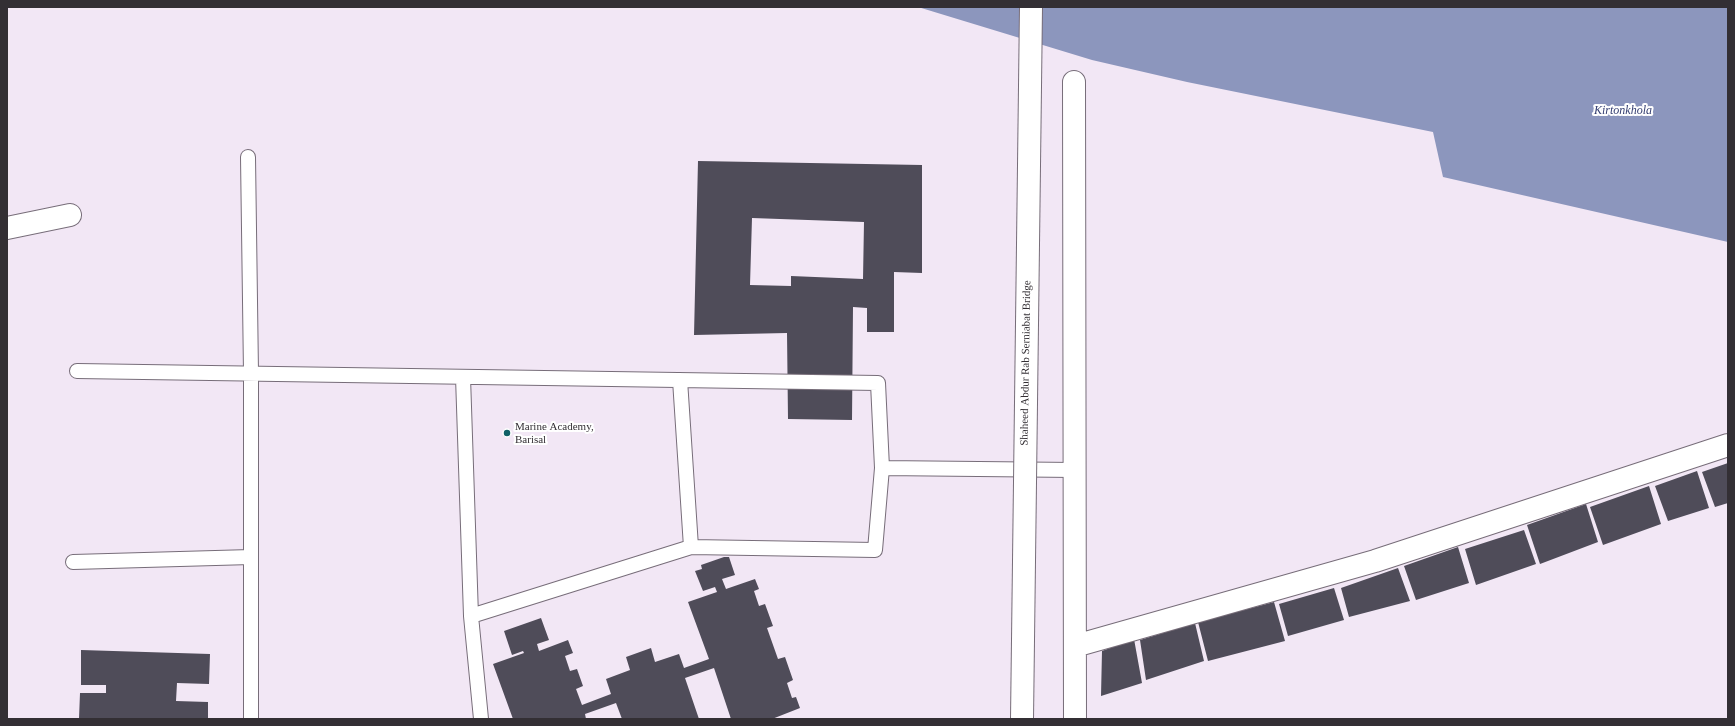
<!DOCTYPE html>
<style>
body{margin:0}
#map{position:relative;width:1735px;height:726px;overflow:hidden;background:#f2e7f5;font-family:Georgia,serif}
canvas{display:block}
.frame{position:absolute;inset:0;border:8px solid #332f34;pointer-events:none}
</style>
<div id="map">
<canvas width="1735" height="726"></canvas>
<div class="frame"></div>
</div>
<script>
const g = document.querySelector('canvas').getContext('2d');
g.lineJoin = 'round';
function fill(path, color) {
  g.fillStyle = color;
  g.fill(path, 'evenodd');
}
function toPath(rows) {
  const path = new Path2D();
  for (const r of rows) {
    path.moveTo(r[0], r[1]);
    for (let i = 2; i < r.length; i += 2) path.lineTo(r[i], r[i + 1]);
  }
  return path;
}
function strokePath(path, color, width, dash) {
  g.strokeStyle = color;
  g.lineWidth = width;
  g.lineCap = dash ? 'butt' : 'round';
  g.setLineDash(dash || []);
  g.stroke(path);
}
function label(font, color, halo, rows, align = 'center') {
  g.font = font + ' Georgia,serif';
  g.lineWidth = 4;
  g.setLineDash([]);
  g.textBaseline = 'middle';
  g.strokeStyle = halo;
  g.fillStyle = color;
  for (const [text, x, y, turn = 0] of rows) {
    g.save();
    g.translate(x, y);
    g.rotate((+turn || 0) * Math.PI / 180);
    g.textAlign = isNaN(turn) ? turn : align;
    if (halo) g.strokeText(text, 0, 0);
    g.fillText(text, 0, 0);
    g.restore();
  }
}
fill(toPath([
 [918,7,1728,7,1728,242,1443,177,1433,132,1187,82,1092,60]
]), '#8c96bd');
fill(toPath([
 [698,161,922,165,922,273,894,272,894,332,867,332,867,308,853,307,852,420,788,419,787,333,694,335],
 [752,218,864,222,863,279,791,276,791,286,750,285],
 [1728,463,1728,503,1715,507,1702,472],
 [1697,471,1709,508,1668,521,1655,486],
 [1649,486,1661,524,1603,545,1590,507],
 [1586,504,1598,542,1540,564,1527,525],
 [1524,530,1536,564,1476,585,1465,549],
 [1458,547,1469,583,1416,600,1404,566],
 [724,557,729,557,735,575,722,579,726,589,755,579,759,589,754,591,759,606,765,604,773,626,767,628,778,659,785,657,793,680,787,683,792,698,796,697,800,708,772,719,731,719,714,668,685,678,699,719,622,719,616,703,585,714,586,719,513,719,493,664,524,653,523,651,512,655,504,631,541,618,549,640,537,644,539,651,568,640,573,653,565,656,570,671,577,669,583,686,576,689,582,705,611,694,606,679,630,670,626,657,651,648,655,662,679,654,684,668,709,659,688,602,717,592,715,587,703,591,695,571,702,569,701,565],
 [1398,568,1410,601,1349,617,1341,588],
 [1334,588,1344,620,1288,636,1279,604],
 [1274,602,1285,641,1208,661,1198,622],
 [1195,623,1204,661,1146,680,1140,640],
 [1134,639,1142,683,1101,696,1102,651],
 [81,650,210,654,209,684,177,683,176,701,208,702,208,719,79,719,80,693,106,693,106,685,81,685]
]), '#4f4c59');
const lane = toPath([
 [248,157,251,373,251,719],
 [77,371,878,383,882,468,1075,470],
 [463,377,471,616],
 [680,380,691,547],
 [73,562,251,557],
 [481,719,471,616,691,547,875,550,882,468]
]);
const street = toPath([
 [1074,82,1075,719],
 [7,228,70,215],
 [1075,646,1375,561,1728,445]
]);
strokePath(lane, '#776d79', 16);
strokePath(street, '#776d79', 24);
strokePath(lane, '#fff', 14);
strokePath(street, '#fff', 22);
const highwayBridge = toPath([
 [1022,719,1031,7]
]);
strokePath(highwayBridge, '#776d79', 24, []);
strokePath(highwayBridge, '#fff', 22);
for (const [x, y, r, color] of [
 [507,433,4,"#106167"]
]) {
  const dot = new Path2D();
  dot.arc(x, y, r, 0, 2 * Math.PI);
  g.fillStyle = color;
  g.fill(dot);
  strokePath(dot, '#fff', 1.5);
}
label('11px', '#332f34', '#fff', [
 ["Shaheed Abdur Rab Serniabat Bridge",1026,363,-89]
]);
label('11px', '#332f34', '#fff', [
 ["Marine Academy,",515,427],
 ["Barisal",515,440]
], 'left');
label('italic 12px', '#343e71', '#fff', [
 ["Kirtonkhola",1623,111]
]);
</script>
